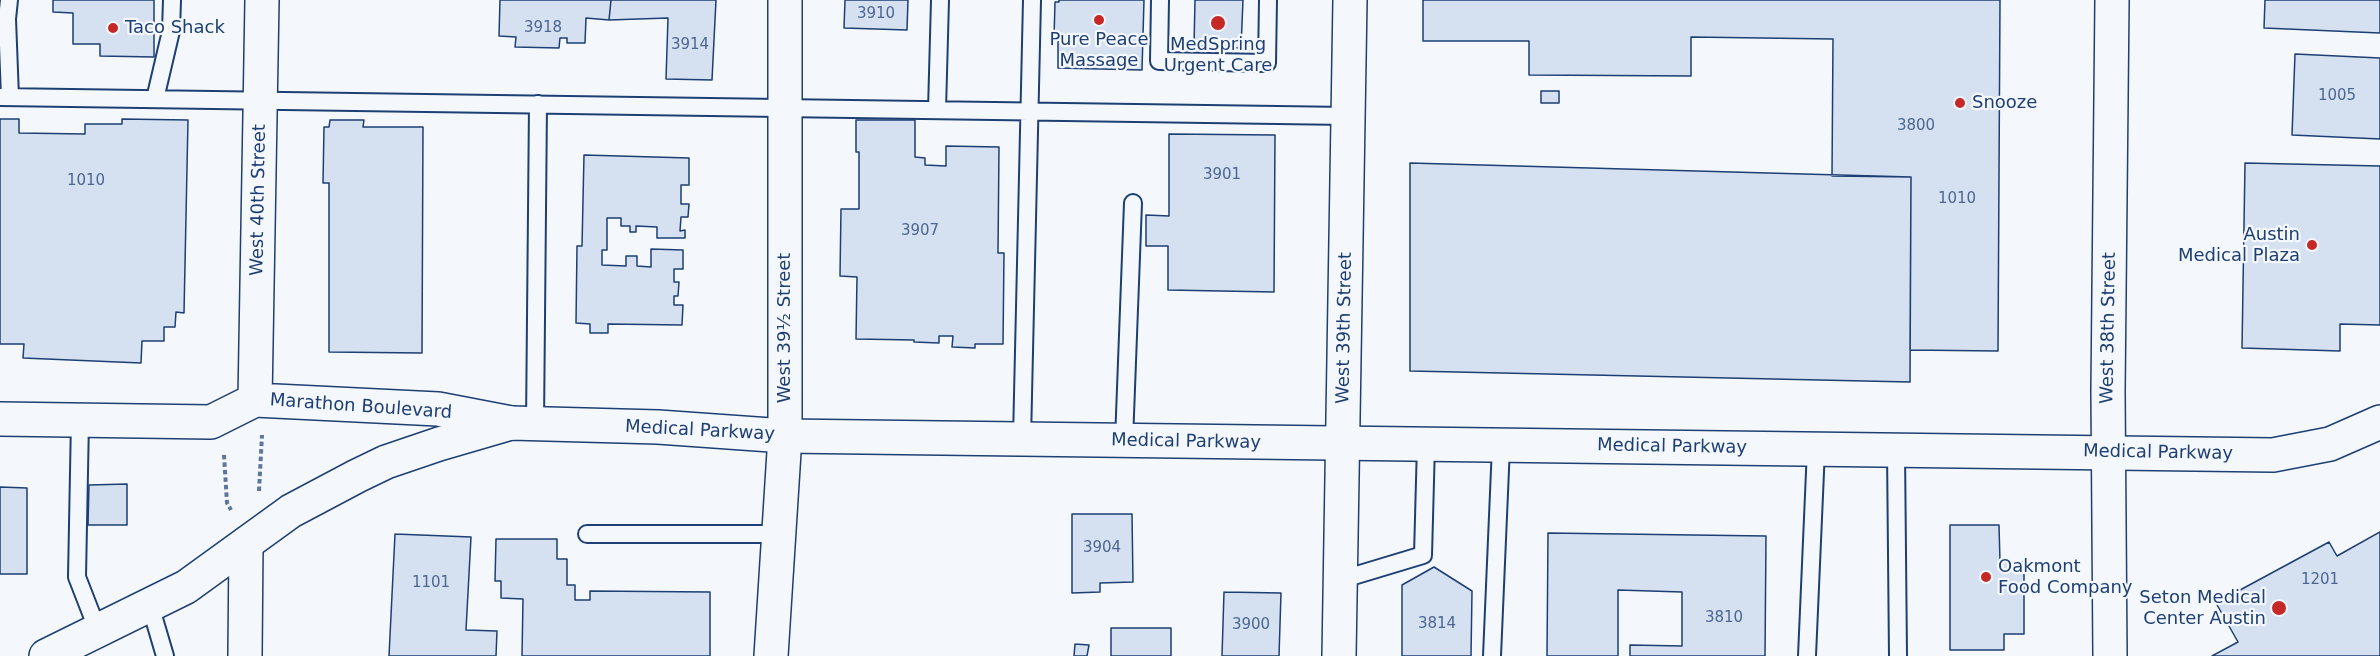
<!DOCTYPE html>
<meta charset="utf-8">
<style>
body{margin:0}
canvas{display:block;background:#f4f7fb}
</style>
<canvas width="2380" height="656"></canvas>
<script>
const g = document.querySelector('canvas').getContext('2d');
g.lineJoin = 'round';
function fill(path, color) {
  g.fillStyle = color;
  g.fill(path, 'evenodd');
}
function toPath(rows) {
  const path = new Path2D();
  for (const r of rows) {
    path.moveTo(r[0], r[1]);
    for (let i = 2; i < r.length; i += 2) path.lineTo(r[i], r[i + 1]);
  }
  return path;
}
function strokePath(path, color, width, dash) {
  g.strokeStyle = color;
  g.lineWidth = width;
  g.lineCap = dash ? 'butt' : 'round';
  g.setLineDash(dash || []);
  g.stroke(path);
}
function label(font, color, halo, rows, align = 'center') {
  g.font = font + ' "DejaVu Sans",sans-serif';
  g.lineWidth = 4.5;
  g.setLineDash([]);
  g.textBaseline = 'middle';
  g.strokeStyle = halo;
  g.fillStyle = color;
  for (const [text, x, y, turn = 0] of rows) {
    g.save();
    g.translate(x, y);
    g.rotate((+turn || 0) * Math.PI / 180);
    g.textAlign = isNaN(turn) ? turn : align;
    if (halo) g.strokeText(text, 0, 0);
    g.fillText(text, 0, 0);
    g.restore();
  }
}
const building = toPath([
 [53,0,154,0,154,57,100,56,100,44,73,44,73,13,53,12,53,0],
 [500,0,611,0,609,20,586,18,585,43,567,43,567,38,560,38,559,48,515,47,516,37,499,36,500,0],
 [611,0,716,0,712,80,666,79,668,18,609,20,611,0],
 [845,0,908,0,907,30,844,28,845,0],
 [1059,0,1144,0,1142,70,1058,68,1058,38,1054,38,1055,2,1059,2,1059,0],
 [1195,0,1243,0,1241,48,1194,46,1195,0],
 [1423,0,2000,0,1998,351,1910,350,1911,177,1832,176,1833,39,1691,37,1691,76,1529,75,1529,41,1423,41,1423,0],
 [2265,0,2380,0,2380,33,2264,28,2265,0],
 [2295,54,2380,58,2380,139,2292,135,2295,54],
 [1541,91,1559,91,1559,103,1541,103,1541,91],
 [0,119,19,119,19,133,85,134,85,124,122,124,122,119,188,120,184,313,176,312,175,327,164,327,164,341,142,341,141,363,23,358,24,344,0,344,0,119],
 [330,120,364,120,363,127,423,127,422,353,329,352,329,183,323,183,324,127,329,127,330,120],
 [856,120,915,120,915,157,925,158,925,165,946,166,946,146,999,147,998,253,1004,253,1003,344,975,344,975,348,952,347,953,336,939,336,939,343,914,342,914,340,856,339,857,277,840,276,841,209,859,209,859,152,856,152,856,120],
 [1169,134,1275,135,1274,292,1168,290,1168,246,1146,246,1146,215,1169,216,1169,134],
 [584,155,689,158,689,185,681,185,681,204,689,204,688,217,681,217,680,231,685,230,685,238,657,238,657,227,636,226,636,232,630,232,630,226,621,226,621,218,607,218,607,250,602,250,602,265,626,266,626,256,637,256,637,266,651,267,651,249,683,250,683,269,674,269,674,282,679,282,678,296,674,296,674,305,683,305,682,325,608,324,608,333,590,333,590,324,576,323,577,246,582,246,584,155],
 [1410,163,1911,177,1910,382,1410,371,1410,163],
 [2245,163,2380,166,2380,325,2340,324,2340,351,2242,348,2245,163],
 [127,484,127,525,88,525,89,485,127,484],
 [0,487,27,488,27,574,0,574,0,487],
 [1072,514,1132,514,1133,582,1100,583,1100,592,1072,593,1072,514],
 [1950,525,1999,525,2000,562,2024,562,2024,634,2004,634,2004,650,1950,650,1950,525],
 [2380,532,2380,656,2212,656,2238,642,2216,603,2329,542,2337,556,2380,532],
 [1548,533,1766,536,1765,656,1630,656,1630,645,1682,646,1682,592,1618,590,1618,656,1547,656,1548,533],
 [395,534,471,537,466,630,497,631,496,656,389,656,395,534],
 [496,539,557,539,557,559,567,559,567,585,575,585,575,600,590,600,590,591,710,592,710,656,522,656,523,599,501,598,501,581,495,581,496,539],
 [1434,567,1472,591,1471,656,1402,656,1402,585,1434,567],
 [1224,592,1281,593,1279,656,1222,656,1224,592],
 [1111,628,1171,628,1171,656,1111,656,1111,628],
 [1075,644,1089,645,1087,656,1074,656,1075,644]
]);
fill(building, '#d5e0f0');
strokePath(building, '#1d3f73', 1.5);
const service = toPath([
 [9,0,7,19,10,97],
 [1160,0,1159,61,1267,63,1268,0],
 [0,97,1348,116],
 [155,99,171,31,172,0],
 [937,110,940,0],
 [80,420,77,577,98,631],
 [535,424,538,104],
 [1022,439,1032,0],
 [1124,441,1133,203],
 [1896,450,1898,656],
 [587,534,778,534],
 [1340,580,1423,555,1426,444],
 [150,605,165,656],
 [1492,656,1501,446],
 [1807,656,1816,449]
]);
const minor = toPath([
 [255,400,262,0],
 [0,419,211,422,255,400,438,409,511,423],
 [245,656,246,544],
 [771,656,785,436,785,0],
 [1339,656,1350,0]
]);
const tertiary = toPath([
 [46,656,186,587,291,511,357,476,386,462,439,444,511,423,658,427,785,436,2273,455,2330,444,2380,422]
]);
const secondary = toPath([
 [2110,656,2108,391,2112,0]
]);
strokePath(service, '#1d3f73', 20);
strokePath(minor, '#1d3f73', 36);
strokePath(tertiary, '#1d3f73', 36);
strokePath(secondary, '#1d3f73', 36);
strokePath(toPath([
 [224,455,227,503,231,510],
 [259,491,262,435]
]), '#5e769c', 4, [4.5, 3]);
strokePath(service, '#f4f7fb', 16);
strokePath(minor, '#f4f7fb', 33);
strokePath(tertiary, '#f4f7fb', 33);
strokePath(secondary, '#f4f7fb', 33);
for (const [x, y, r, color] of [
 [1099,20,6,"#c62828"],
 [1218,23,8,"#c62828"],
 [113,28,6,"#c62828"],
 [1960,103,6,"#c62828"],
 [2312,245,6,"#c62828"],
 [1986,577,6,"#c62828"],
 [2279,608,8,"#c62828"]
]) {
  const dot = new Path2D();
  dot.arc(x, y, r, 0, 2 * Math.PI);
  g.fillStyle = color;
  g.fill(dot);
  strokePath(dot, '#f4f7fb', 2);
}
label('15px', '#4b6792', null, [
 ["3910",876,14],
 ["3918",543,28],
 ["3914",690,45],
 ["1005",2337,96],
 ["3800",1916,126],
 ["3901",1222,175],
 ["1010",86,181],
 ["1010",1957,199],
 ["3907",920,231],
 ["3904",1102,548],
 ["1201",2320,580],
 ["1101",431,583],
 ["3810",1724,618],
 ["3814",1437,624],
 ["3900",1251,625]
]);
label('18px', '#1d3f73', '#f4f7fb', [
 ["Taco Shack",125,28],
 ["Pure Peace",1099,40,"center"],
 ["Massage",1099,61,"center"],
 ["MedSpring",1218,45,"center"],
 ["Urgent Care",1218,66,"center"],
 ["Snooze",1972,103],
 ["Austin",2300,235,"right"],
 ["Medical Plaza",2300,256,"right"],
 ["Oakmont",1998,567],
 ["Food Company",1998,588],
 ["Seton Medical",2266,598,"right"],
 ["Center Austin",2266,619,"right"]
], 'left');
label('18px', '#1d3f73', '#f4f7fb', [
 ["West 40th Street",259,200,-89],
 ["West 39½ Street",785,328,-90],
 ["West 39th Street",1345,328,-89],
 ["West 38th Street",2109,328,-89],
 ["Marathon Boulevard",361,407,4],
 ["Medical Parkway",700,431,3],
 ["Medical Parkway",1186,442,1],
 ["Medical Parkway",1672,447,1],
 ["Medical Parkway",2158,453,1]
]);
</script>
